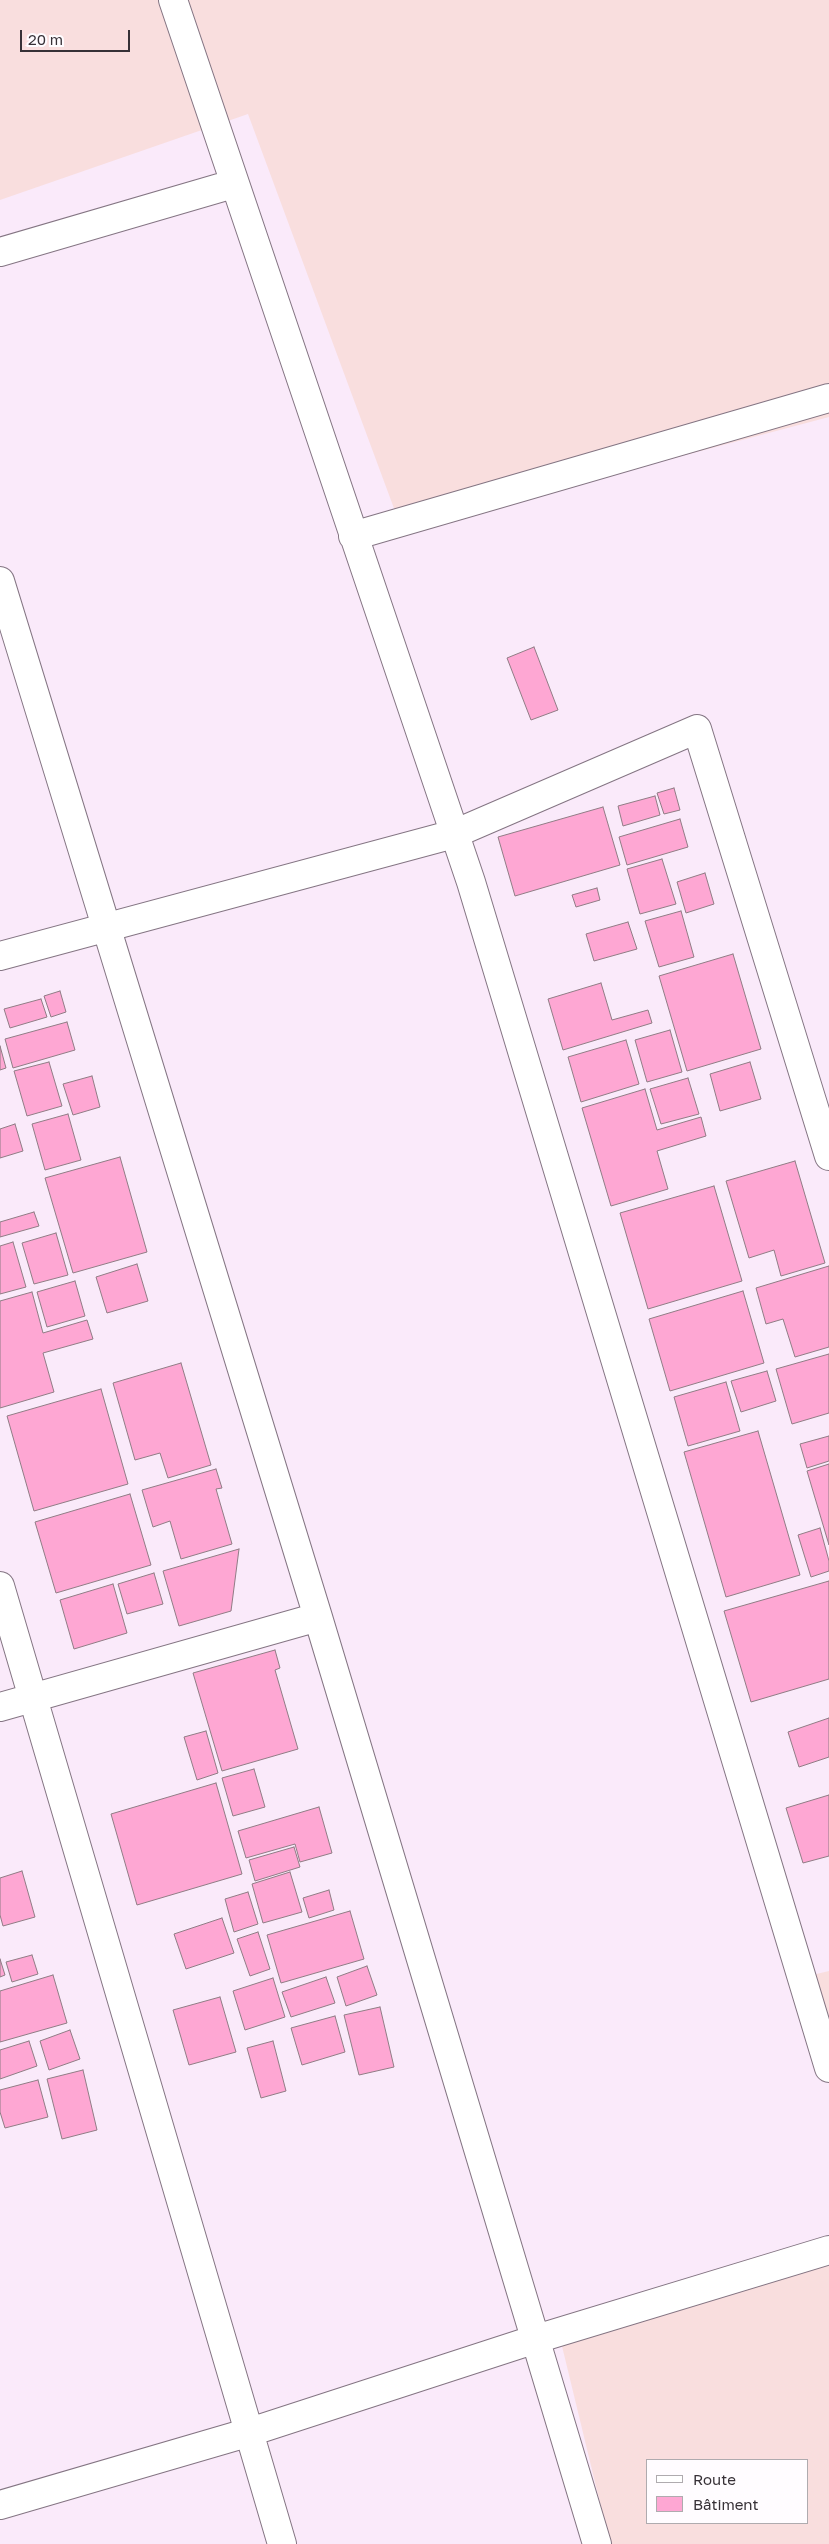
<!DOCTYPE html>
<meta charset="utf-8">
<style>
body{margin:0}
#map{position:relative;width:829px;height:2544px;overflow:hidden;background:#faeafa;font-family:"Golos Text",sans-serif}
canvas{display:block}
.legend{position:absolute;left:646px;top:2459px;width:162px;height:65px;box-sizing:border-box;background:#fffcff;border:1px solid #afabaf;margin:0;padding:6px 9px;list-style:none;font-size:15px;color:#373137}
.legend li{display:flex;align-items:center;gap:10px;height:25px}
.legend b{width:25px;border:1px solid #afabaf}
.scale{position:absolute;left:20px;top:30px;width:110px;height:22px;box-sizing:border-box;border:2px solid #373137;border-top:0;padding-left:6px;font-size:15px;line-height:18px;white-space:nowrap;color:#373137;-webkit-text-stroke:4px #fffcff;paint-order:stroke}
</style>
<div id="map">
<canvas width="829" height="2544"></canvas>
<ul class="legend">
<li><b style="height:6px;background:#fff"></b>Route</li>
<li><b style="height:14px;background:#fea7d3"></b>Bâtiment</li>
</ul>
<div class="scale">20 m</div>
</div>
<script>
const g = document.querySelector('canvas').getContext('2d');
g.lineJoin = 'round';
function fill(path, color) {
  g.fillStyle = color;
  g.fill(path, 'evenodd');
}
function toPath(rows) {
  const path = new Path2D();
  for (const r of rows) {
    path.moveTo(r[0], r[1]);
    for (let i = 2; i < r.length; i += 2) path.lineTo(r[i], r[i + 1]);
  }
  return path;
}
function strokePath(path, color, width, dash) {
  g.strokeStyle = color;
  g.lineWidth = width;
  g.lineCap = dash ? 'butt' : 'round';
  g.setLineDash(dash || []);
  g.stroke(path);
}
fill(toPath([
 [0,0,829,0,829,417,402,530,248,114,0,200],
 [829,1971,829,2040,808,1976],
 [829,2263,829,2544,610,2544,561,2342],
 [648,2460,808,2460,808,2523,648,2523]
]), '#f9dede');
const building = toPath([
 [534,647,558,710,531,720,507,658,534,647],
 [674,788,680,810,664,814,657,793,674,788],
 [655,796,660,815,623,826,618,806,655,796],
 [603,807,620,865,515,896,498,837,603,807],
 [680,819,688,847,627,865,619,837,680,819],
 [662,859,676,904,640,914,627,869,662,859],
 [705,873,714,904,686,913,677,882,705,873],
 [597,888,600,900,576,907,572,895,597,888],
 [681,911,694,957,659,967,645,921,681,911],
 [628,922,637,949,594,961,586,934,628,922],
 [733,954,761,1049,687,1071,659,976,733,954],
 [601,983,612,1020,648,1010,652,1023,563,1050,548,999,601,983],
 [60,991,66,1012,51,1017,44,996,60,991],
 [41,999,47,1017,10,1028,4,1009,41,999],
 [67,1022,75,1050,13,1068,5,1039,67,1022],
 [670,1030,682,1072,647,1082,635,1040,670,1030],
 [626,1040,639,1084,581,1102,568,1057,626,1040],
 [0,1046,6,1068,0,1070,0,1046],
 [49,1062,62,1106,27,1116,14,1071,49,1062],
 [750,1062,761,1099,720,1111,710,1074,750,1062],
 [92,1076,100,1107,73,1115,63,1084,92,1076],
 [688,1078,699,1114,661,1124,650,1089,688,1078],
 [645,1089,657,1130,701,1117,706,1136,657,1151,668,1189,611,1206,582,1108,645,1089],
 [68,1114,81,1160,45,1170,32,1124,68,1114],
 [15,1124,23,1151,0,1158,0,1129,15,1124],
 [120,1157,147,1252,73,1273,45,1178,120,1157],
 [795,1161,825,1263,781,1276,774,1250,749,1258,726,1181,795,1161],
 [714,1186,742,1281,648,1309,620,1213,714,1186],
 [34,1212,39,1226,0,1237,0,1222,34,1212],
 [56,1233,68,1275,34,1284,22,1243,56,1233],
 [13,1242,26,1287,0,1294,0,1246,13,1242],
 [137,1264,148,1301,107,1313,96,1277,137,1264],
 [829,1266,829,1347,795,1357,783,1319,766,1324,756,1288,829,1266],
 [75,1281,85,1316,47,1327,37,1292,75,1281],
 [743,1291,764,1363,670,1391,649,1319,743,1291],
 [32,1292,43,1333,87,1320,93,1339,43,1353,54,1392,0,1408,0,1301,32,1292],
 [829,1354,829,1413,792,1424,776,1369,829,1354],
 [181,1363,211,1465,168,1478,160,1453,135,1460,113,1383,181,1363],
 [767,1371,776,1401,741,1412,731,1381,767,1371],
 [726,1382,740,1431,688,1446,674,1397,726,1382],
 [101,1389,128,1484,34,1511,7,1416,101,1389],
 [758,1431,800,1575,726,1597,684,1452,758,1431],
 [829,1436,829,1461,807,1468,800,1444,829,1436],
 [829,1464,829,1545,807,1471,829,1464],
 [216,1469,222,1488,216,1489,232,1544,181,1559,170,1521,153,1527,142,1490,216,1469],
 [130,1494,151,1565,56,1593,35,1522,130,1494],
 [820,1528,829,1561,829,1571,811,1577,798,1535,820,1528],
 [239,1549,231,1611,179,1626,163,1571,239,1549],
 [154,1573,163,1604,127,1614,118,1584,154,1573],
 [829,1581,829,1679,751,1702,724,1611,829,1581],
 [113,1584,127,1633,74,1649,60,1600,113,1584],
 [275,1650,280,1668,275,1670,298,1749,222,1771,193,1673,275,1650],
 [829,1718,829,1757,799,1767,788,1732,829,1718],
 [206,1731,218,1773,197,1780,184,1737,206,1731],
 [254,1769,265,1807,233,1816,222,1778,254,1769],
 [216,1783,242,1874,137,1905,111,1814,216,1783],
 [829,1795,829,1856,803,1863,786,1808,829,1795],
 [319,1807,332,1853,300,1862,295,1844,246,1858,238,1831,319,1807],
 [294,1847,300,1867,255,1881,249,1860,294,1847],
 [22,1871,35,1917,3,1926,0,1915,0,1878,22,1871],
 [290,1872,302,1912,263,1923,252,1884,290,1872],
 [329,1890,334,1910,309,1918,303,1898,329,1890],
 [248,1892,258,1924,234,1932,225,1899,248,1892],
 [350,1911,364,1959,281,1983,267,1935,350,1911],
 [222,1918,234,1953,186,1969,174,1934,222,1918],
 [258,1932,270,1969,250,1976,237,1939,258,1932],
 [32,1955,38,1974,12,1982,6,1962,32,1955],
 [0,1959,5,1975,0,1977,0,1959],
 [367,1966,377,1995,346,2006,337,1977,367,1966],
 [53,1975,67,2023,0,2042,0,1991,53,1975],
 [326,1977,335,2003,291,2017,282,1992,326,1977],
 [273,1978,285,2017,245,2030,233,1991,273,1978],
 [220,1997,236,2052,189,2065,173,2010,220,1997],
 [380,2007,394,2067,359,2075,344,2015,380,2007],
 [335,2016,345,2052,302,2065,291,2028,335,2016],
 [70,2030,80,2059,49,2070,40,2041,70,2030],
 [29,2041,37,2066,0,2079,0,2050,29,2041],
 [273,2041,286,2091,261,2098,247,2048,273,2041],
 [83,2070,97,2130,62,2139,47,2079,83,2070],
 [38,2080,48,2117,5,2128,0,2112,0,2090,38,2080]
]);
fill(building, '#fea7d3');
strokePath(building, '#907c85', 1);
const minor = toPath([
 [173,0,471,882,829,2068],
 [0,252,233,184],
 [353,536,829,398],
 [0,581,318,1617,597,2544],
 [0,956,454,834,697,729,829,1156],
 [0,1586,282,2544],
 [0,1707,318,1617],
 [0,2505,250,2432,536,2339,829,2250]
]);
strokePath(minor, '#847583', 30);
strokePath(minor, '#fff', 28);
</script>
